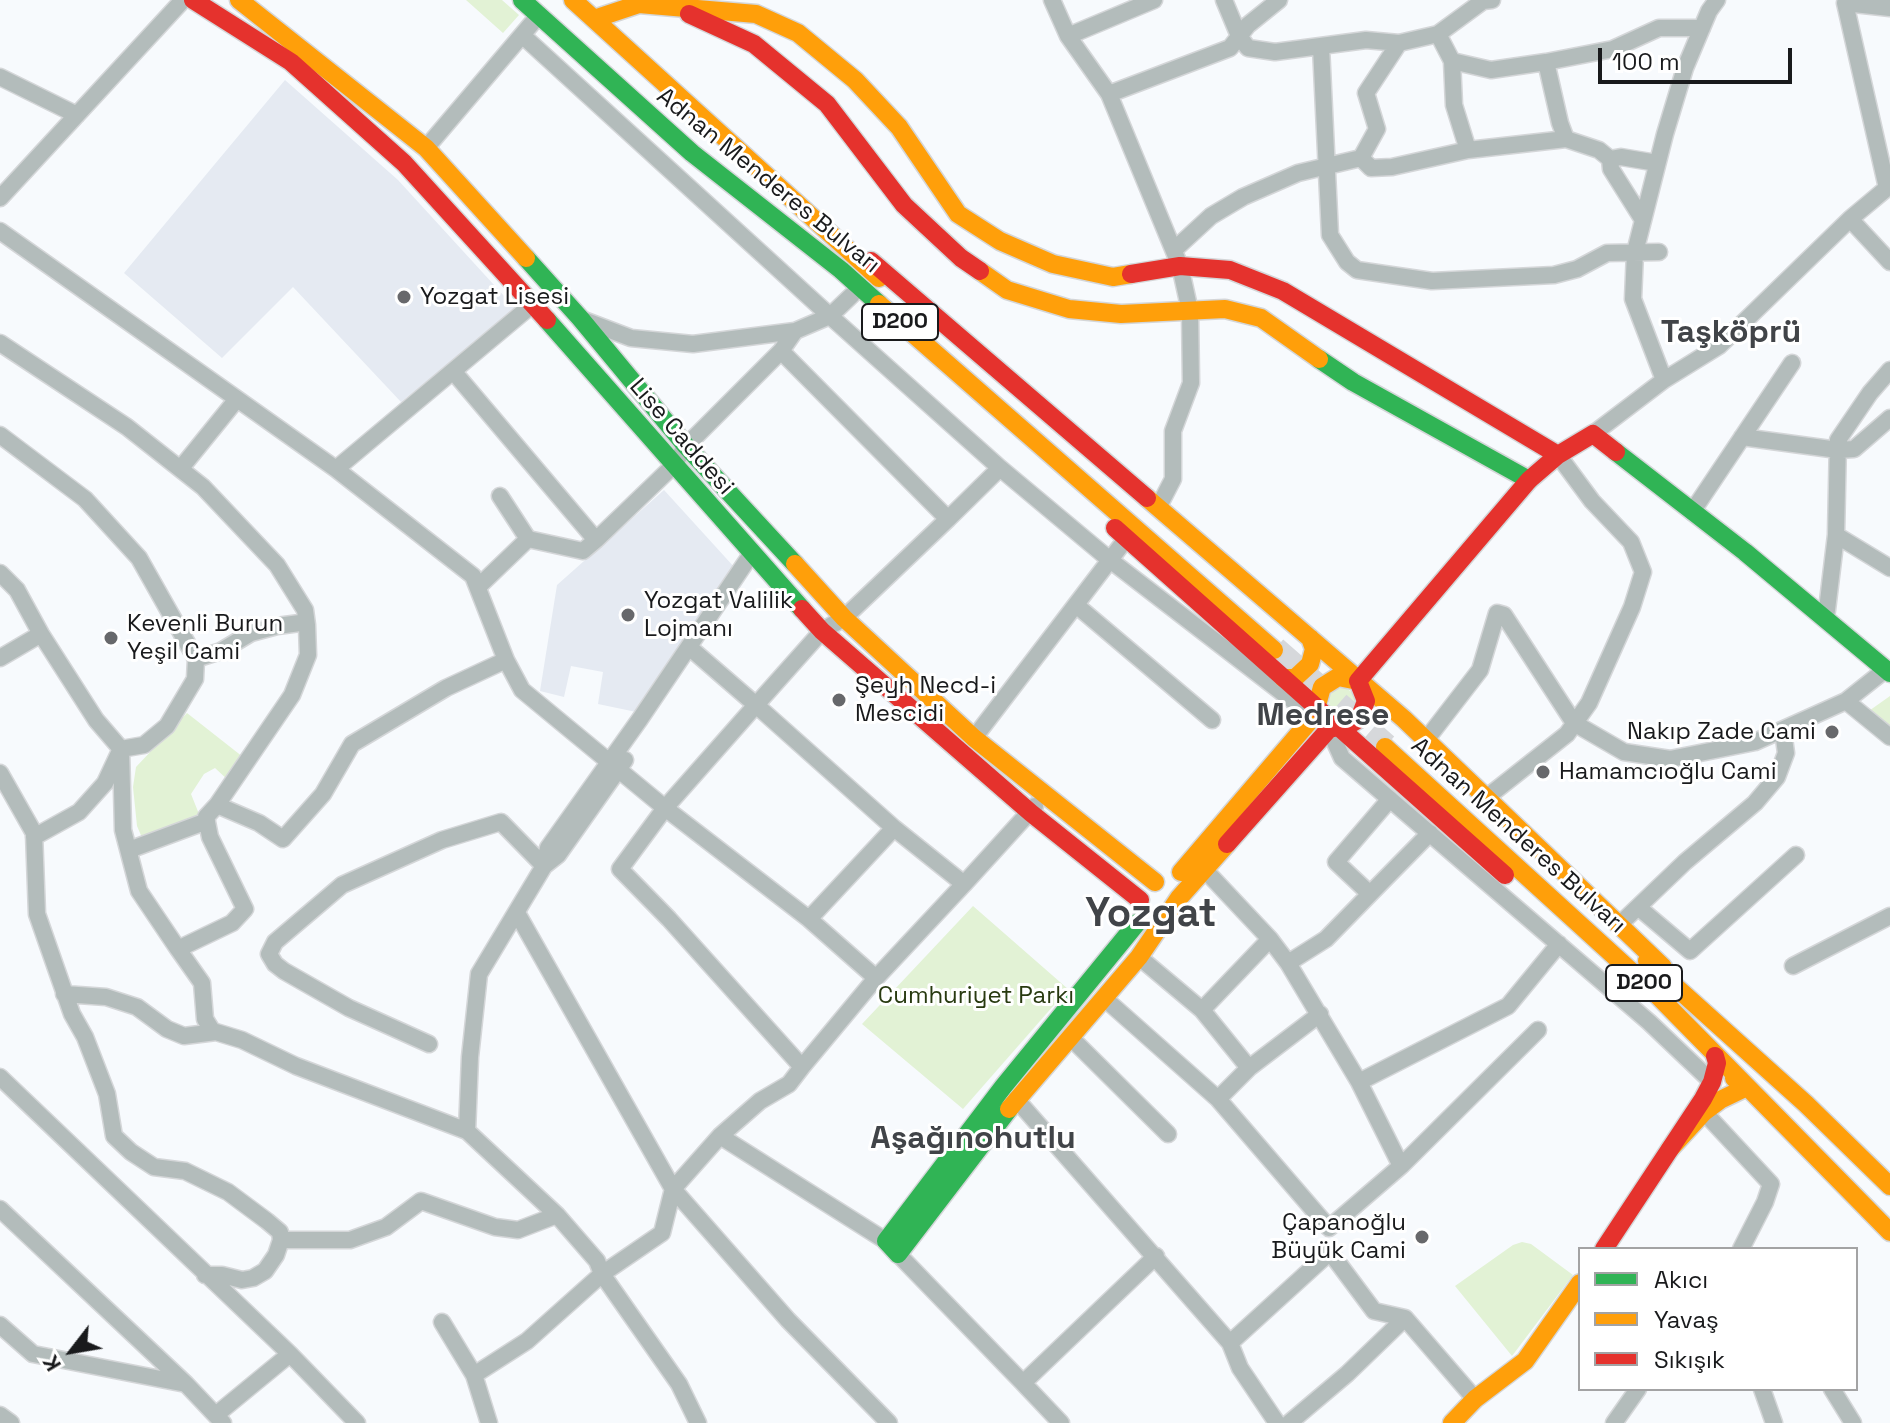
<!DOCTYPE html>
<meta charset="utf-8">
<style>
body{margin:0}
#map{position:relative;width:1890px;height:1423px;overflow:hidden;background:#f7fafd;font-family:"Space Grotesk",sans-serif}
canvas{display:block}
.legend{position:absolute;left:1578px;top:1247px;width:280px;height:144px;box-sizing:border-box;background:#fff;border:2px solid #a3a3a4;margin:0;padding:10px 14px;list-style:none;font-size:24px;color:#191a1c}
.legend li{display:flex;align-items:center;gap:16px;height:40px}
.legend b{width:40px;border:2px solid #a3a3a4}
.north{position:absolute;left:32px;top:1311px;width:80px;height:80px;-webkit-text-stroke:6px #fff;paint-order:stroke;rotate:239deg;font-size:22px;font-weight:700;line-height:32px;text-align:center;color:#191a1c}
.north::after{content:'';display:block;margin:auto;width:28px;height:36px;background:#191a1c;clip-path:polygon(50% 0,100% 100%,50% 72%,0 100%)}
.scale{position:absolute;left:1598px;top:48px;width:194px;height:36px;box-sizing:border-box;border:4px solid #191a1c;border-top:0;padding-left:10px;font-size:24px;line-height:28px;white-space:nowrap;color:#191a1c;-webkit-text-stroke:6px #fff;paint-order:stroke}
</style>
<div id="map">
<canvas width="1890" height="1423"></canvas>
<ul class="legend">
<li><b style="height:10px;background:#30b455"></b>Akıcı</li>
<li><b style="height:10px;background:#ff9f0a"></b>Yavaş</li>
<li><b style="height:10px;background:#e5322d"></b>Sıkışık</li>
</ul>
<div class="north">K</div>
<div class="scale">100 m</div>
</div>
<script>
const g = document.querySelector('canvas').getContext('2d');
g.lineJoin = 'round';
function fill(path, color) {
  g.fillStyle = color;
  g.fill(path, 'evenodd');
}
function toPath(rows) {
  const path = new Path2D();
  for (const r of rows) {
    if (r.length === 3) {
      path.moveTo(r[0] + r[2], r[1]);
      path.arc(r[0], r[1], r[2], 0, 2 * Math.PI);
      continue;
    }
    path.moveTo(r[0], r[1]);
    for (let i = 2; i < r.length; i += 2) path.lineTo(r[i], r[i + 1]);
  }
  return path;
}
function strokePath(path, color, width, dash) {
  g.strokeStyle = color;
  g.lineWidth = width;
  g.lineCap = dash ? 'butt' : 'round';
  g.setLineDash(dash || []);
  g.stroke(path);
}
function label(font, color, halo, rows, align = 'center') {
  g.font = font + ' "Space Grotesk",sans-serif';
  g.lineWidth = 6;
  g.setLineDash([]);
  g.textBaseline = 'middle';
  g.strokeStyle = halo;
  g.fillStyle = color;
  for (const [text, x, y, turn = 0] of rows) {
    g.save();
    g.translate(x, y);
    g.rotate((+turn || 0) * Math.PI / 180);
    g.textAlign = isNaN(turn) ? turn : align;
    if (halo) g.strokeText(text, 0, 0);
    g.fillText(text, 0, 0);
    g.restore();
  }
}
fill(toPath([
 [285,80,398,180,516,309,401,402,293,287,222,358,124,273],
 [664,490,735,568,641,713,598,704,603,672,571,666,564,697,540,691,557,585]
]), '#e5eaf2');
fill(toPath([
 [466,0,502,0,519,15,503,33],
 [1342,701,13],
 [1890,696,1890,732,1866,713],
 [187,713,243,757,229,781,215,768,204,774,191,794,201,819,143,840,137,826,133,787,136,767],
 [973,906,1068,989,963,1109,862,1024],
 [1522,1242,1531,1244,1573,1275,1512,1356,1455,1286,1513,1245]
]), '#e2f2d5');
strokePath(toPath([
 [1274,650,1385,747]
]), '#d6d8db', 28, [28, 14]);
const street = toPath([
 [1052,0,1068,36,1109,94,1180,266,1190,311,1191,383,1173,431,1173,479,1158,508],
 [1224,0,1239,36,1248,48,1275,52,1366,40,1399,43,1438,34,1483,1,1492,0],
 [1717,0,1709,11,1685,68,1665,134,1635,252,1633,299,1664,380,1719,346,1850,219,1887,188],
 [1890,8,1845,3,1887,188,1890,186],
 [1438,34,1452,61,1454,105,1468,150],
 [522,35,830,316,795,331],
 [1068,36,1154,0],
 [1321,47,1330,235,1347,262,1357,270,1432,281,1554,275,1577,269,1607,253,1659,252],
 [1452,61,1491,70,1546,62,1613,49,1659,28,1702,28],
 [1546,62,1560,123,1566,139],
 [0,77,77,115],
 [1109,94,1230,48,1248,25,1279,0],
 [426,148,539,15],
 [1361,158,1371,168,1392,167,1468,150,1566,139,1599,150,1610,159,1611,169,1643,220],
 [1610,159,1621,157,1657,163],
 [0,198,183,0],
 [1850,219,1890,262],
 [0,231,336,469],
 [1174,250,1211,216,1243,197,1298,173,1361,158,1377,129,1366,93,1399,43],
 [852,295,830,316,1000,468],
 [581,319,631,338,693,344,795,331,781,351,948,519,1000,468,1110,560,1306,711],
 [0,343,127,427,203,487,277,565,305,610,307,625,300,623,277,626,251,633,221,651,196,659,139,558,85,499,0,435],
 [453,371,596,540,673,466,686,446,781,351],
 [1593,434,1664,380],
 [1742,437,1838,450,1854,449,1890,418],
 [181,468,237,399],
 [500,496,528,539],
 [1692,512,1792,363],
 [1836,535,1890,568],
 [0,573,17,590,41,634,96,720,121,749,144,745,167,726,195,679,196,659],
 [478,587,528,539,583,551,596,540],
 [1076,605,1212,720],
 [1826,618,1836,535,1838,440,1870,393,1890,370],
 [689,647,756,705,665,808,809,919],
 [0,658,41,634],
 [506,660,473,576,336,469,533,304],
 [1846,701,1890,737],
 [1329,729,1342,758,1649,1022,1712,1082],
 [974,738,1126,539],
 [1426,740,1480,670,1497,613,1504,615,1574,723,1624,752,1670,759,1755,742,1846,701,1885,670],
 [121,749,123,830,139,891,178,949],
 [0,773,34,833,37,914,72,1014,85,1037,107,1094,114,1136,131,1152,154,1167,185,1171,228,1192,267,1221,280,1232,281,1240],
 [1486,798,1567,734,1589,703,1632,607,1643,572,1631,542,1592,501,1558,455],
 [1390,799,1336,862,1370,894,1430,833],
 [217,805,292,695,308,655,307,625],
 [34,837,79,812,105,783,120,751],
 [129,850,207,821],
 [544,866,548,848,640,719,752,553],
 [544,866,558,855,625,760],
 [1204,869,1270,939,1288,963,1359,1082],
 [964,884,1035,806],
 [1638,907,1690,951,1796,855],
 [1619,925,1685,862,1755,803,1777,777,1786,753,1783,731],
 [1139,957,1202,1010],
 [1288,963,1326,939,1370,894],
 [1793,966,1890,916],
 [876,978,964,884,894,828,756,705,822,631,844,618,948,519],
 [64,994,106,997,137,1007,167,1029,184,1036,216,1032,242,1040,296,1066,467,1131,557,1215,597,1261,602,1274,527,1341,474,1375,489,1423],
 [1104,998,1218,1099,1329,1228,1401,1166,1359,1082,1508,1006,1559,944],
 [213,1032,205,1019,202,983,178,949,232,923,245,909,210,837,206,817,217,805,259,823,283,839,323,794,352,744,446,688,506,660,522,690,665,808,620,869,669,919,802,1067,789,1084,760,1101,720,1136,673,1189,517,913],
 [1070,1037,1168,1134],
 [429,1044,349,1008,284,971,275,964,269,954,275,942,342,885,442,840,501,822,544,866,479,974,470,1057,467,1131],
 [802,1067,876,978,809,919,894,828],
 [1249,1068,1202,1010,1270,939],
 [0,1077,290,1354,357,1423],
 [1016,1099,1230,1343],
 [1218,1099,1249,1068,1320,1014],
 [1704,1112,1771,1184,1765,1202,1741,1249],
 [720,1136,886,1241],
 [1401,1166,1538,1030],
 [0,1209,186,1384],
 [898,1254,1023,1383],
 [205,1275,222,1275,242,1280,253,1278,265,1271,276,1255,281,1240,350,1240,386,1227,421,1201,495,1227,518,1230,557,1215],
 [442,1322,474,1375],
 [0,1325,33,1354,186,1384,223,1423],
 [1762,1389,1774,1423],
 [1832,1389,1853,1423],
 [217,1414,290,1354],
 [0,1415,11,1423],
 [698,1423,679,1384,602,1274,662,1233,673,1189,788,1320,889,1423],
 [1061,1423,1023,1383,1156,1256],
 [1277,1423,1240,1368,1230,1343,1330,1252,1374,1311,1405,1318,1475,1399],
 [1289,1423,1347,1374,1405,1318],
 [1614,1423,1638,1389]
]);
const fast = toPath([
 [522,0,692,153,841,270,879,304],
 [526,258,580,318,686,446,795,564],
 [547,320,802,609],
 [1319,359,1353,382,1529,480],
 [1616,452,1745,552,1890,673],
 [1009,1109,898,1254,886,1241,1003,1087,1137,923]
]);
const slow = toPath([
 [239,0,426,148,526,258],
 [573,0,879,278],
 [594,19,639,4,756,14,798,33,855,80,899,127,958,214,1000,241,1053,264,1113,277,1131,274],
 [980,271,1007,290,1069,309,1121,314,1225,309,1261,318,1319,359],
 [879,304,1274,650],
 [1147,498,1404,719,1663,967],
 [795,564,844,618,974,738,1155,882],
 [1283,678,1295,678,1310,664,1314,649,1310,638],
 [1385,747,1656,994,1890,1232],
 [1181,872,1314,716,1322,687,1338,677,1358,681],
 [1647,961,1806,1104,1890,1186],
 [1009,1109,1139,957,1179,898,1227,844],
 [1670,1149,1704,1112,1720,1100,1745,1088,1734,1078],
 [1452,1423,1475,1399,1525,1361,1580,1283]
]);
const jam = toPath([
 [193,0,291,62,404,163,547,320],
 [689,14,754,44,827,104,904,205,961,258,980,271],
 [871,261,1147,498],
 [1131,274,1180,266,1230,270,1283,291,1558,455],
 [1115,528,1505,875],
 [802,609,822,631,1031,813,1140,900],
 [1358,681,1529,480,1558,455,1593,434,1616,452],
 [1227,844,1329,729,1349,725,1359,719,1366,701,1358,681],
 [1604,1249,1703,1099,1712,1082,1717,1063,1715,1056]
]);
strokePath(street, '#d4d6d8', 19);
strokePath(fast, '#d4d6d8', 21);
strokePath(slow, '#d4d6d8', 21);
strokePath(jam, '#d4d6d8', 21);
strokePath(street, '#b3bcbb', 16);
strokePath(fast, '#30b455', 18);
strokePath(slow, '#ff9f0a', 18);
strokePath(jam, '#e5322d', 18);
for (const [x, y, r, color] of [
 [404,297,8,"#67686b"],
 [628,615,8,"#67686b"],
 [111,638,8,"#67686b"],
 [839,700,8,"#67686b"],
 [1832,732,8,"#67686b"],
 [1543,772,8,"#67686b"],
 [1422,1237,8,"#67686b"]
]) {
  const dot = new Path2D();
  dot.arc(x, y, r, 0, 2 * Math.PI);
  g.fillStyle = color;
  g.fill(dot);
  strokePath(dot, '#fff', 3);
}
for (const [x, y, w] of [
 [900,322,76],
 [1644,983,76]
]) {
  const box = new Path2D();
  box.roundRect(x - w / 2, y - 18, w, 36, 6);
  g.fillStyle = '#fff';
  g.fill(box);
  strokePath(box, '#191a1c', 2);
}
label('bold 22px', '#191a1c', null, [
 ["D200",900,322],
 ["D200",1644,983]
]);
label('24px', '#191a1c', '#fff', [
 ["Adnan Menderes Bulvarı",768,181,39],
 ["Lise Caddesi",681,437,49],
 ["Adnan Menderes Bulvarı",1518,836,42]
]);
label('24px', '#191a1c', '#fff', [
 ["Yozgat Lisesi",420,297],
 ["Yozgat Valilik",644,601],
 ["Lojmanı",644,629],
 ["Kevenli Burun",127,624],
 ["Yeşil Cami",127,652],
 ["Şeyh Necd-i",855,686],
 ["Mescidi",855,714],
 ["Nakıp Zade Cami",1816,732,"right"],
 ["Hamamcıoğlu Cami",1559,772],
 ["Çapanoğlu",1406,1223,"right"],
 ["Büyük Cami",1406,1251,"right"]
], 'left');
label('24px', '#283a10', '#fff', [
 ["Cumhuriyet Parkı",976,996]
]);
label('bold 32px', '#414448', '#fff', [
 ["Taşköprü",1731,333],
 ["Medrese",1323,716],
 ["Aşağınohutlu",973,1139]
]);
label('bold 40px', '#414448', '#fff', [
 ["Yozgat",1151,915]
]);
</script>
